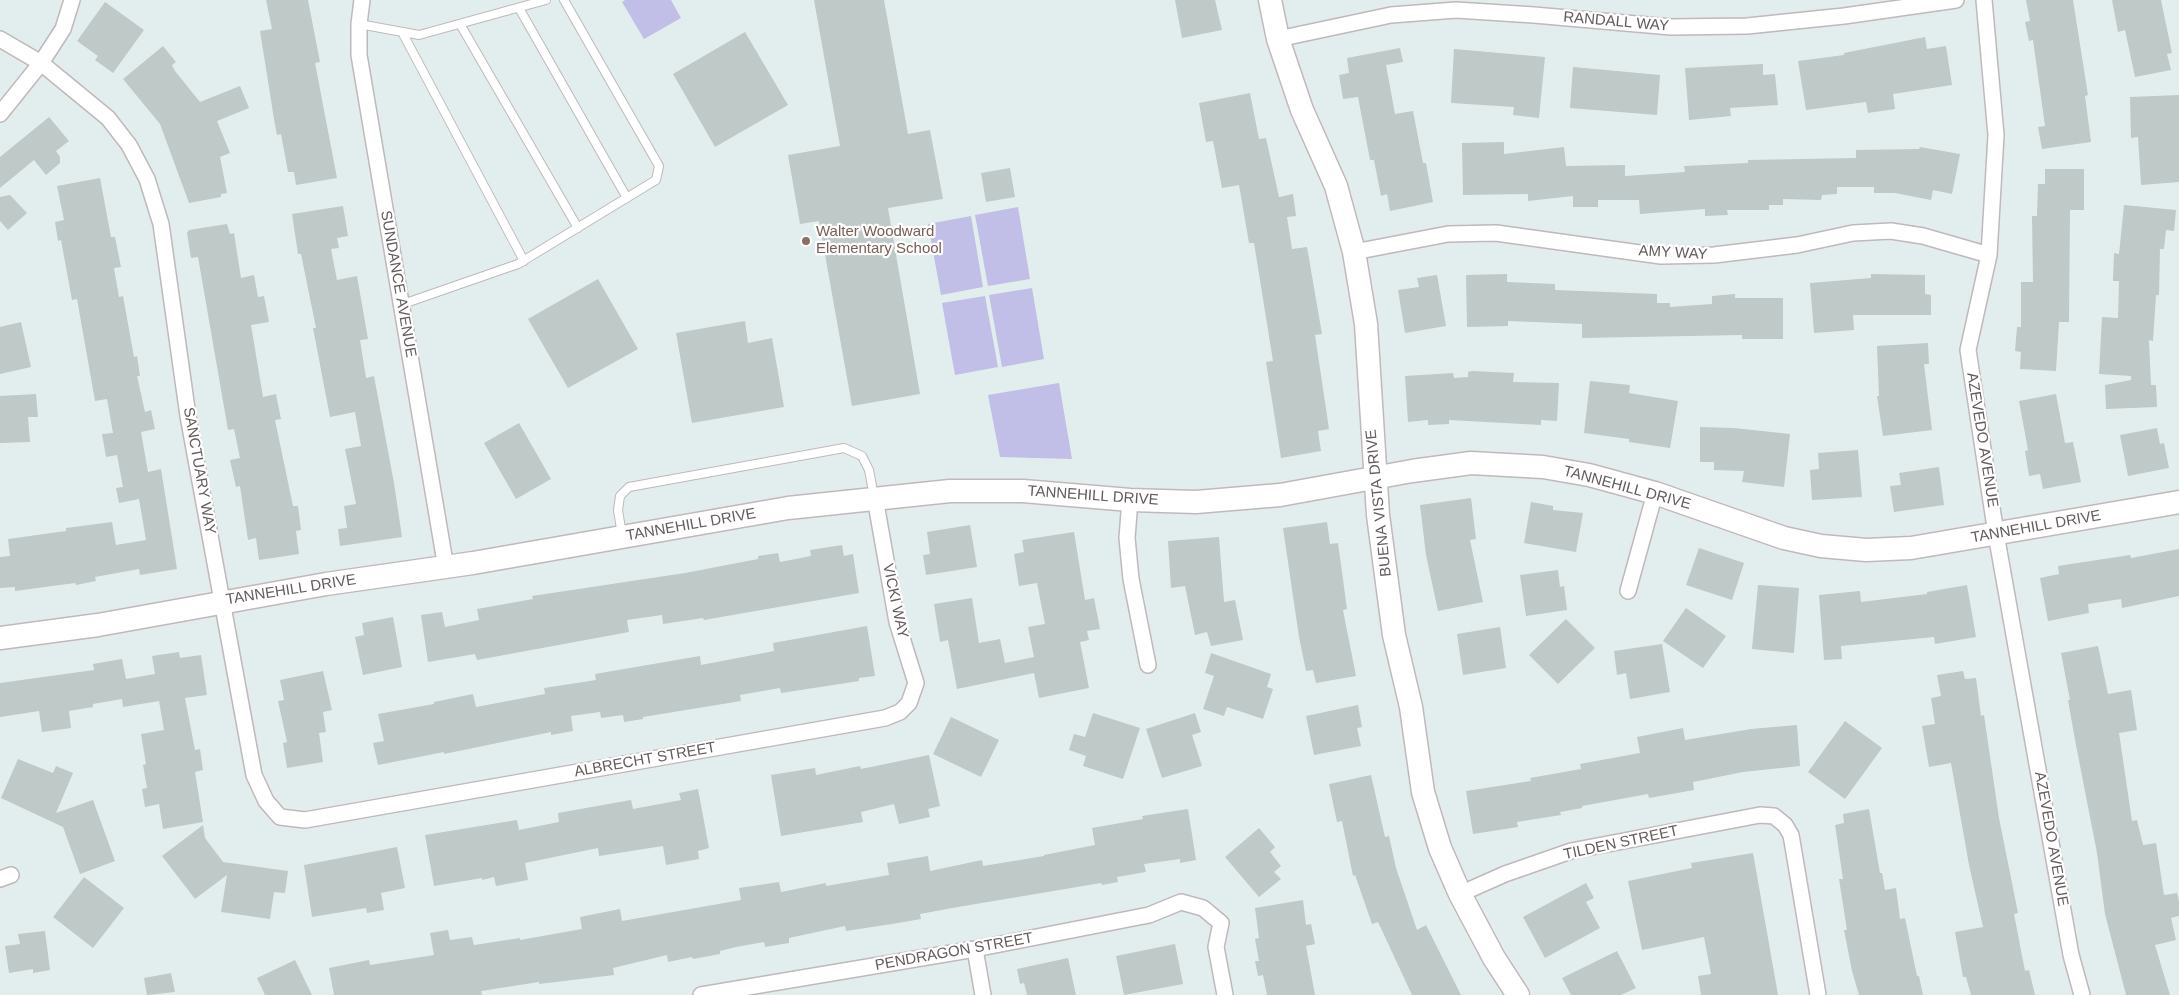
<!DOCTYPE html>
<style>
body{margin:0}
canvas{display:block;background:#e2eeed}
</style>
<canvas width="2179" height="995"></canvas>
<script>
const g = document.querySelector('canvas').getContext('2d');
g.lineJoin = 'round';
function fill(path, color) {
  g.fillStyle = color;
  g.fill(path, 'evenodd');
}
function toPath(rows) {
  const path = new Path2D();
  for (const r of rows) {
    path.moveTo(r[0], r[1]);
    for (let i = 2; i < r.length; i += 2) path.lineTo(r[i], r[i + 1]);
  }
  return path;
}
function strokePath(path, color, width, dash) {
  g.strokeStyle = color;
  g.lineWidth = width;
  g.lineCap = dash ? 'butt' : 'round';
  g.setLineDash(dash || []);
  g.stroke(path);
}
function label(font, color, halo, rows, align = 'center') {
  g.font = font + ' Arial,sans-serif';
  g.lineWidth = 4.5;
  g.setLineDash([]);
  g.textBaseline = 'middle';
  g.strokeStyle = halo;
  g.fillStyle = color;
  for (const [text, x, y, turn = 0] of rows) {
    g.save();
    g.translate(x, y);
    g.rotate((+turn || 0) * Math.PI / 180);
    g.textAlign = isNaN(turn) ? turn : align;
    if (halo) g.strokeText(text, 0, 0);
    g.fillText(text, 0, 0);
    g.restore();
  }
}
fill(toPath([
 [625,0,671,0,681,18,644,39,622,2],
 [1018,207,1030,279,988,286,975,215],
 [971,216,983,287,941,295,928,224],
 [1032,288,1044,359,1002,367,989,295],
 [985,296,998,367,955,375,942,303],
 [1059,383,1072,459,1000,457,988,395]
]), '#c1bee7');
fill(toPath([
 [266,0,308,0,320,62,315,63,337,178,296,185,294,172,288,172,281,134,277,135,274,119,260,31,272,29],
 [814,0,884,0,908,134,930,130,943,199,888,208,920,394,852,406,819,221,800,224,788,155,840,146],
 [1175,0,1215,0,1222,30,1182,38],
 [2026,0,2073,0,2088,95,2085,96,2091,142,2042,149,2038,127,2045,126,2033,40,2029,41,2025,22,2030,21],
 [2112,0,2161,0,2172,53,2167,54,2171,70,2135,77,2125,30,2118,32],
 [105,2,144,30,113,73,95,60,98,56,77,41],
 [745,32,788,105,715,147,673,74],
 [1925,37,1927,49,1946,46,1952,85,1893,94,1895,109,1868,113,1866,102,1806,110,1798,61,1844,55,1844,53],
 [163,46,176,62,172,65,175,71,200,102,240,86,249,108,217,121,230,153,220,157,227,193,221,194,221,197,189,203,160,124,123,79],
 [1400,48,1403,62,1386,65,1395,114,1413,111,1423,163,1426,163,1433,202,1390,211,1387,194,1381,196,1374,160,1370,160,1358,97,1343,99,1339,75,1349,73,1347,58],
 [1454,49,1545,57,1539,118,1513,115,1514,107,1451,103],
 [1763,64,1763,75,1775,74,1778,105,1730,108,1731,116,1689,120,1685,68],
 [1573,67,1660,75,1657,115,1570,108],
 [1250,93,1259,139,1266,138,1279,197,1293,194,1296,216,1287,217,1292,249,1307,247,1322,334,1315,335,1329,429,1318,431,1321,451,1281,458,1266,362,1273,361,1254,243,1249,243,1239,185,1222,188,1213,141,1206,142,1199,103],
 [2179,95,2179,182,2141,185,2138,137,2131,138,2130,97],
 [49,117,69,141,56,151,60,157,60,163,46,175,34,160,0,188,0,157],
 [1504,142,1504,154,1564,147,1566,166,1625,165,1625,176,1685,172,1684,166,1748,163,1748,160,1856,158,1856,150,1919,149,1920,147,1960,154,1952,194,1933,190,1931,200,1895,193,1874,193,1874,187,1837,187,1837,194,1822,195,1821,200,1783,199,1783,205,1769,205,1769,210,1727,210,1728,215,1705,216,1705,209,1640,214,1639,200,1598,200,1598,207,1573,207,1573,196,1528,201,1528,194,1463,195,1462,143],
 [1010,168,1015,197,986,202,981,173],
 [2045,169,2084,169,2084,210,2070,210,2069,322,2059,322,2056,371,2020,369,2021,352,2015,351,2017,327,2021,327,2021,282,2033,282,2032,216,2037,216,2038,184,2045,184],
 [100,178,111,237,115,237,121,267,114,268,119,297,123,296,134,357,137,356,140,376,137,376,145,412,151,410,155,429,141,432,148,472,161,469,177,569,140,575,139,569,95,577,96,581,76,585,75,583,15,591,15,587,0,588,0,557,10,556,8,539,66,531,66,528,112,522,116,545,146,540,139,499,119,503,116,488,123,487,117,455,106,457,102,434,113,433,107,399,95,401,77,299,72,300,61,240,58,241,55,222,64,220,57,186],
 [10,195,27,213,8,230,0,221,0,197],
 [2124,205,2176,210,2174,231,2166,230,2164,249,2160,249,2159,295,2156,295,2153,341,2149,340,2151,385,2156,385,2157,407,2106,409,2105,385,2131,380,2131,376,2099,374,2102,317,2118,318,2119,281,2113,281,2114,253,2119,254],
 [343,206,348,236,337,238,339,248,331,249,337,280,357,276,368,339,360,340,366,378,374,376,394,483,402,537,340,546,338,529,347,528,344,506,356,504,345,449,361,446,355,412,330,417,313,328,316,328,301,254,298,254,292,214],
 [227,224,230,234,234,233,241,278,254,275,258,297,264,296,269,322,251,325,263,397,276,394,281,419,275,420,293,506,298,506,301,530,296,531,299,554,259,560,256,538,248,540,240,486,236,487,230,460,240,458,234,429,228,430,198,257,191,258,187,233,189,230],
 [1507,274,1507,282,1555,284,1555,290,1657,294,1657,303,1670,303,1670,307,1712,304,1712,296,1735,294,1735,298,1783,298,1783,339,1742,339,1742,335,1582,338,1582,324,1508,321,1508,326,1467,327,1466,275],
 [1871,274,1925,275,1925,294,1931,295,1931,315,1853,315,1854,330,1814,333,1810,283,1871,278],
 [1437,275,1446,326,1405,333,1398,290,1419,287,1417,278],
 [598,279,638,349,568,388,528,319],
 [745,321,748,343,772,338,784,407,692,423,676,333],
 [21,322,31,367,0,374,0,327],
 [1928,343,1929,364,1924,364,1932,430,1883,436,1877,396,1879,396,1877,346],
 [1472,371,1514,373,1513,382,1559,383,1557,421,1541,420,1541,425,1449,420,1449,424,1428,425,1428,420,1408,422,1405,376,1453,373,1454,378,1468,377,1468,372],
 [1590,381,1630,385,1629,393,1678,401,1670,448,1629,442,1629,439,1584,433],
 [36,394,38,417,28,417,30,442,0,443,0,396],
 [2056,394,2065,443,2073,442,2081,482,2043,489,2040,474,2029,476,2025,451,2028,450,2019,401],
 [519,423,551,479,516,499,484,443],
 [1700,427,1734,428,1790,434,1784,487,1742,482,1744,471,1714,470,1714,462,1700,462],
 [2157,428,2160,444,2164,443,2169,468,2128,476,2120,435],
 [1858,450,1862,497,1812,500,1810,470,1819,469,1818,453],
 [1939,467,1944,505,1894,512,1890,486,1901,485,1899,473],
 [1471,498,1476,539,1470,540,1483,602,1438,611,1426,555,1420,505],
 [1531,502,1553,506,1553,510,1583,513,1576,552,1524,543],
 [1327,522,1330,544,1338,543,1347,609,1343,610,1356,676,1316,683,1313,670,1306,671,1299,637,1283,528],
 [970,525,977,567,926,575,923,555,930,554,927,532],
 [1074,532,1085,600,1094,598,1100,629,1087,631,1089,640,1080,642,1089,688,1039,698,1034,673,957,689,948,640,940,642,934,604,972,598,979,643,1000,639,1005,663,1034,657,1028,627,1045,624,1037,583,1019,586,1014,554,1024,552,1022,540],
 [1219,537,1224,602,1235,600,1243,640,1211,646,1207,632,1195,635,1185,586,1171,588,1168,541],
 [842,545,844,556,853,554,859,593,704,620,703,618,663,624,662,615,627,620,629,632,477,660,475,654,428,662,421,615,442,612,445,627,479,620,477,609,533,599,532,596,685,573,758,559,758,556,778,553,780,562,811,556,810,550],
 [1699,548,1744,563,1732,600,1686,585],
 [2179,549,2179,596,2122,608,2121,599,2088,604,2089,613,2048,621,2040,578,2059,574,2058,566,2130,555,2131,558],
 [1558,570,1560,587,1564,586,1567,610,1526,616,1520,575],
 [1758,585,1799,588,1794,653,1752,649],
 [1967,585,1976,637,1935,644,1934,637,1841,646,1842,659,1824,660,1819,595,1860,591,1861,602,1927,594,1927,592],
 [1686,608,1726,636,1703,668,1663,641],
 [393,617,402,667,363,675,355,637,364,635,362,623],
 [1566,619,1595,648,1558,684,1529,655],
 [867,626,875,676,859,678,859,681,781,693,780,688,740,695,741,701,643,717,643,719,624,722,623,715,601,718,600,712,571,716,573,731,551,735,551,732,444,754,444,752,378,765,373,743,384,741,378,714,434,704,434,702,473,694,476,707,545,694,544,688,596,680,595,674,700,656,701,665,774,651,773,643],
 [1500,627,1506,668,1463,675,1457,634],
 [1662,644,1670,692,1630,699,1626,673,1617,675,1614,651],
 [2098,646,2108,694,2131,690,2137,730,2119,733,2132,821,2137,820,2143,845,2156,843,2164,895,2177,893,2179,901,2179,916,2171,918,2176,940,2155,945,2170,995,2126,995,2105,914,2097,853,2075,740,2068,700,2070,700,2061,653],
 [179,652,180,658,201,655,207,695,185,698,195,750,200,749,203,770,195,772,203,822,163,829,159,804,145,807,142,789,147,788,143,765,146,764,141,734,164,730,159,701,123,707,122,699,93,704,93,707,69,711,71,728,42,732,39,711,0,717,0,683,94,670,93,664,122,659,126,679,155,674,152,656],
 [1211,653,1271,674,1267,687,1273,689,1263,719,1227,707,1224,716,1203,709,1214,676,1205,673],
 [323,671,332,710,323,712,326,732,319,733,323,762,287,768,283,743,287,742,278,701,284,700,280,680],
 [1963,671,1965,679,1976,678,1981,716,1984,715,1999,818,2018,913,2014,914,2025,971,2029,970,2035,995,1971,995,1966,977,1963,977,1955,932,1983,927,1969,865,1951,763,1929,767,1922,726,1935,724,1931,698,1941,696,1937,675],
 [1358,705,1362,727,1357,728,1361,746,1314,755,1306,716],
 [1093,713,1140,728,1123,779,1083,766,1086,756,1069,750,1074,734,1085,737],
 [1195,713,1201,732,1192,735,1202,766,1162,778,1146,729],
 [951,717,999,740,981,777,933,754],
 [1845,721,1882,748,1845,799,1808,772],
 [1797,725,1800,766,1743,772,1693,782,1694,790,1649,798,1648,794,1582,806,1582,808,1560,812,1561,815,1517,822,1518,827,1473,834,1466,791,1531,781,1530,778,1581,769,1580,764,1640,753,1637,737,1683,728,1685,740,1751,729],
 [929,755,940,806,928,809,930,817,899,824,894,804,861,812,863,822,781,836,771,775,815,768,816,775,860,766,861,769],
 [18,759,53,773,56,766,73,773,56,813,93,800,115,861,80,874,63,827,1,798],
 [1371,775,1385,837,1389,836,1396,868,1417,930,1426,925,1461,995,1412,995,1378,922,1372,924,1355,875,1353,876,1342,821,1337,822,1329,784],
 [698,789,709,848,698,851,699,859,666,865,663,846,599,856,598,848,525,863,528,880,496,886,494,877,482,880,482,878,434,886,425,835,517,820,519,830,559,822,558,813,631,800,633,809,681,800,679,793],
 [1188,809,1196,860,1180,863,1180,859,1144,864,1146,872,1117,877,1118,882,1102,885,1101,883,952,908,920,914,921,919,898,923,846,931,845,926,789,938,789,943,765,947,764,942,736,947,720,951,720,954,693,959,692,957,668,962,667,955,613,968,614,975,539,984,539,982,481,991,482,995,334,995,329,968,369,960,370,965,434,955,430,933,448,930,450,940,472,937,474,945,520,938,520,940,582,929,580,917,620,909,622,921,741,900,739,888,779,882,781,892,826,883,826,886,889,875,887,863,928,856,930,871,982,860,983,866,1044,856,1044,855,1095,845,1092,828,1143,819,1142,816],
 [1869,809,1880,873,1882,873,1885,890,1896,888,1900,919,1905,918,1917,976,1919,976,1923,995,1859,995,1852,971,1844,930,1847,930,1839,879,1843,879,1835,825,1844,823,1843,814],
 [203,825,205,838,223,862,288,871,285,893,274,892,270,919,221,912,227,875,195,899,162,856],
 [1259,828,1275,847,1270,852,1281,866,1274,872,1281,879,1259,897,1225,857],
 [397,847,405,888,381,893,384,910,367,913,366,908,312,917,304,865],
 [1753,853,1778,995,1701,995,1698,976,1711,974,1704,937,1642,950,1628,881,1692,868,1691,863],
 [84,877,124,908,93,948,53,917],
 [1586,883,1594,898,1586,902,1600,928,1545,958,1523,917],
 [1303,900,1306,925,1311,924,1315,944,1306,946,1315,995,1267,995,1263,975,1258,976,1255,961,1259,961,1255,939,1259,938,1255,908],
 [45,931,50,970,33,973,33,969,9,973,5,946,20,944,18,934],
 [1175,944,1183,984,1124,995,1116,956],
 [1617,951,1636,988,1621,995,1571,995,1562,978],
 [1068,958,1076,995,1027,995,1024,983,1020,984,1017,969],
 [295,960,312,995,265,995,257,978],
 [171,973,175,992,147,995,144,978]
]), '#bfc9c7');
const lane = toPath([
 [519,8,627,198],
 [359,24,419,35,546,0],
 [460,24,578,228],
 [402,32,524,261],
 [403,304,518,264,656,180,659,166,564,0],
 [622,535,618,510,620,496,629,487,844,448,862,456,869,470,874,497]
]);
const street = toPath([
 [362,0,359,24,359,55,446,568],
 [1984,0,1996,135,1989,255,1968,350,1996,534,2071,955,2082,995],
 [0,39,41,63,108,118,129,145,147,179,161,224,188,416,254,775,266,801,280,817,305,820,885,718,900,712,909,703,916,683,897,622,875,498],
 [1278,39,1391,15,1456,10,1534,15,1671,27,1747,26,1844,16,1956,0],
 [0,114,41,63,63,29,72,0],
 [1354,252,1448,234,1496,233,1661,256,1714,255,1797,245,1853,233,1891,231,1923,236,1989,255],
 [1130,500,1127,538,1131,579,1148,665],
 [1628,591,1655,493],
 [0,879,11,875],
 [1460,894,1505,874,1571,851,1760,815,1774,816,1785,825,1791,835,1818,995],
 [975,949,983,995],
 [701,995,975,949,1149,915,1181,902,1203,908,1221,923,1216,947,1225,995]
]);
const secondary = toPath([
 [1270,0,1278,39,1302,110,1336,186,1354,252,1366,324,1378,515,1394,635,1411,707,1423,792,1440,848,1460,894,1494,958,1518,995],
 [0,638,98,625,326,584,473,563,788,508,950,491,1023,491,1130,500,1196,502,1280,495,1412,471,1471,463,1543,467,1589,475,1655,493,1784,538,1821,546,1866,550,1911,548,2179,502]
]);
strokePath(lane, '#c0b8ba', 10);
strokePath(street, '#c0b8ba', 18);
strokePath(secondary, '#c2b8bb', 25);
strokePath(lane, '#fff', 8);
strokePath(street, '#fff', 15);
strokePath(secondary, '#fff', 22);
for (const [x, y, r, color] of [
 [806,241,5,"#8d6e63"]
]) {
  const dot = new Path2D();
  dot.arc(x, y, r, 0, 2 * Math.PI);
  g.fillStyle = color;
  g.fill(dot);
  strokePath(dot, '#fff', 2);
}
label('15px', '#645b5e', '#fff', [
 ["RANDALL WAY",1616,22,5],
 ["AMY WAY",1673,253,3],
 ["SUNDANCE AVENUE",398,284,80],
 ["AZEVEDO AVENUE",1982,440,81],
 ["SANCTUARY WAY",199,471,80],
 ["TANNEHILL DRIVE",1627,488,15],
 ["TANNEHILL DRIVE",1093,496,4],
 ["BUENA VISTA DRIVE",1379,503,-96],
 ["TANNEHILL DRIVE",691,525,-10],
 ["TANNEHILL DRIVE",2036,527,-10],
 ["TANNEHILL DRIVE",291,590,-9],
 ["VICKI WAY",895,601,78],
 ["ALBRECHT STREET",645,760,-10],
 ["AZEVEDO AVENUE",2051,839,80],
 ["TILDEN STREET",1621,843,-12],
 ["PENDRAGON STREET",954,952,-10]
]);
label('15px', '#785e54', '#fff', [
 ["Walter Woodward",816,232],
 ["Elementary School",816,249]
], 'left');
</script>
